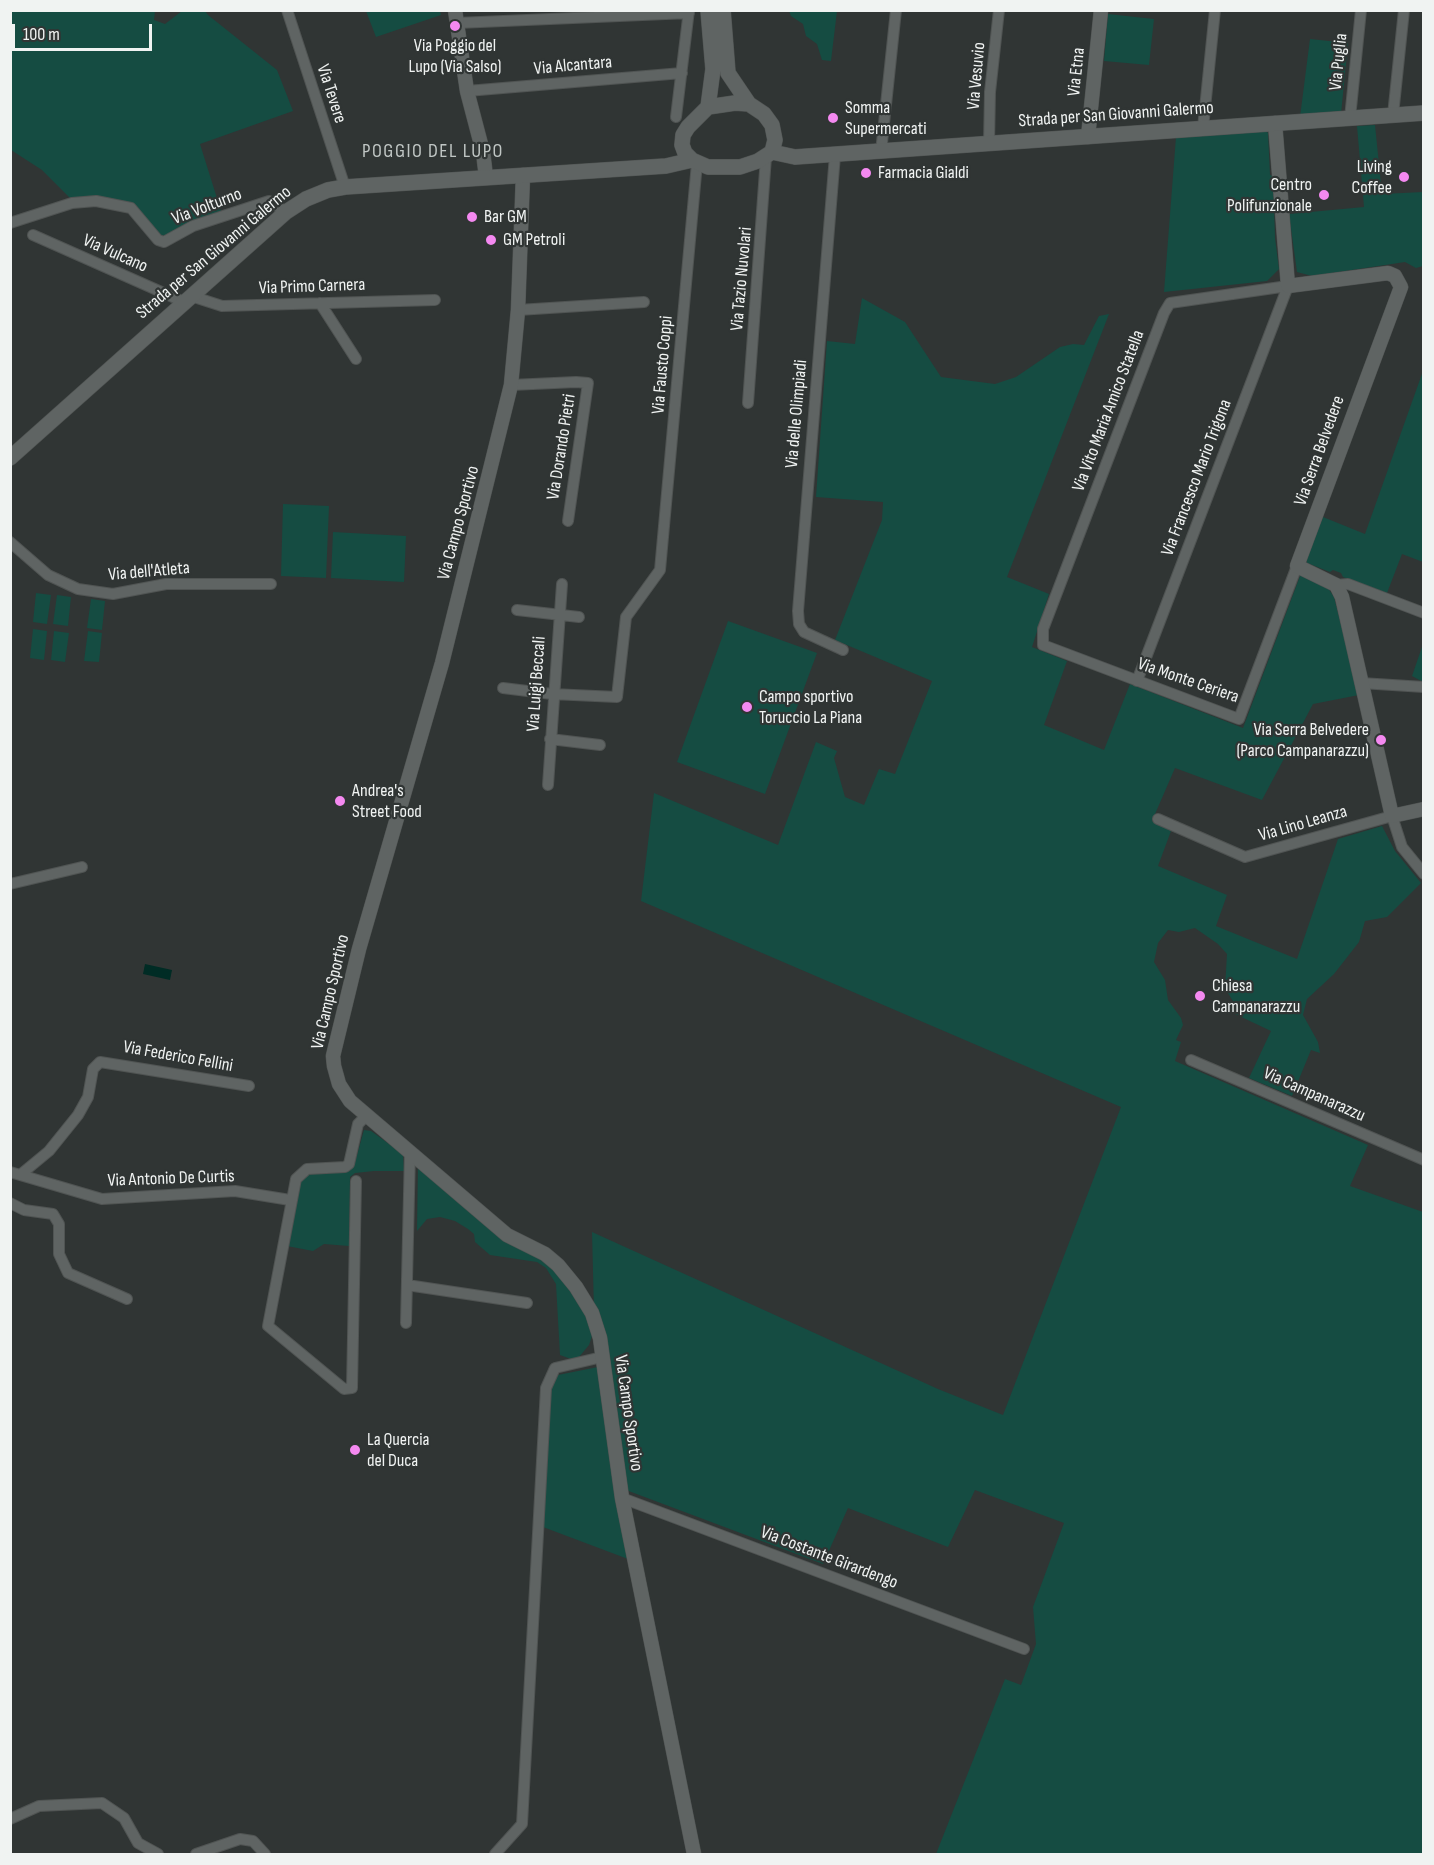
<!DOCTYPE html>
<style>
body{margin:0}
#map{position:relative;width:1434px;height:1865px;overflow:hidden;background:#303534;font-family:"Sofia Sans Condensed",sans-serif}
canvas{display:block}
.frame{position:absolute;inset:0;border:12px solid #f0f3f2;pointer-events:none}
.scale{position:absolute;left:12px;top:24px;width:140px;height:27px;box-sizing:border-box;border:3px solid #f0f3f2;border-top:0;padding-left:8px;font-size:18px;line-height:21px;white-space:nowrap;color:#f0f3f2;-webkit-text-stroke:4px #303534;paint-order:stroke}
</style>
<div id="map">
<canvas width="1434" height="1865"></canvas>
<div class="frame"></div>
<div class="scale">100 m</div>
</div>
<script>
const g = document.querySelector('canvas').getContext('2d');
g.lineJoin = 'round';
function fill(path, color) {
  g.fillStyle = color;
  g.fill(path, 'evenodd');
}
function toPath(rows) {
  const path = new Path2D();
  for (const r of rows) {
    path.moveTo(r[0], r[1]);
    for (let i = 2; i < r.length; i += 2) path.lineTo(r[i], r[i + 1]);
  }
  return path;
}
function strokePath(path, color, width, dash) {
  g.strokeStyle = color;
  g.lineWidth = width;
  g.lineCap = dash ? 'butt' : 'round';
  g.setLineDash(dash || []);
  g.stroke(path);
}
function label(font, color, halo, rows, align = 'center') {
  g.font = font + ' "Sofia Sans Condensed",sans-serif';
  g.lineWidth = 4.5;
  g.setLineDash([]);
  g.textBaseline = 'middle';
  g.strokeStyle = halo;
  g.fillStyle = color;
  for (const [text, x, y, turn = 0] of rows) {
    g.save();
    g.translate(x, y);
    g.rotate((+turn || 0) * Math.PI / 180);
    g.textAlign = isNaN(turn) ? turn : align;
    if (halo) g.strokeText(text, 0, 0);
    g.fillText(text, 0, 0);
    g.restore();
  }
}
fill(toPath([
 [10,11,155,11,154,20,165,24,182,11,205,11,208,15,277,70,293,111,200,144,221,211,194,221,165,236,158,234,139,211,72,200,42,170,11,150],
 [366,11,440,11,441,15,376,37],
 [789,11,837,11,831,61,822,60,817,44,806,36,803,24,791,16],
 [1108,14,1154,19,1149,65,1104,61],
 [1310,39,1348,43,1341,114,1300,117],
 [1375,125,1382,194,1423,192,1423,266,1416,268,1405,262,1312,276,1297,272,1289,214,1364,207,1357,126],
 [1265,130,1268,133,1270,175,1273,176,1275,238,1279,269,1267,281,1164,292,1176,137],
 [862,298,905,322,941,377,995,384,1016,377,1060,347,1073,344,1084,345,1099,316,1109,314,1007,577,1049,594,1032,647,1067,661,1044,725,1104,750,1130,684,1243,728,1300,576,1308,576,1326,585,1334,597,1359,695,1313,704,1262,800,1175,768,1152,821,1171,831,1158,866,1227,895,1216,926,1297,959,1338,839,1382,826,1395,851,1421,883,1387,917,1365,921,1359,942,1334,974,1307,999,1303,1015,1318,1042,1320,1053,1311,1050,1292,1096,1249,1078,1271,1031,1235,1014,1234,1003,1225,988,1227,954,1218,944,1195,928,1179,932,1168,930,1158,943,1154,962,1165,980,1168,1000,1181,1018,1183,1025,1176,1040,1181,1042,1175,1061,1368,1145,1350,1186,1423,1212,1423,1854,936,1854,1005,1679,1021,1685,1036,1644,1033,1607,1064,1523,975,1490,948,1547,848,1508,823,1564,626,1490,594,1310,592,1232,938,1389,1003,1415,1121,1107,641,901,654,793,778,845,816,742,837,751,834,758,845,797,864,805,879,769,895,774,932,681,835,640,882,520,883,502,816,497,827,341,855,344],
 [1423,371,1423,562,1402,554,1387,593,1343,577,1341,573,1333,570,1330,572,1307,563,1306,560,1323,517,1365,534],
 [283,504,329,506,326,578,281,576],
 [333,532,406,536,404,582,331,578],
 [36,593,51,595,47,624,33,622],
 [57,595,71,597,68,626,53,624],
 [91,599,105,601,102,630,87,628],
 [728,621,817,653,765,794,677,762],
 [33,629,47,631,44,660,30,658],
 [54,631,69,633,65,662,51,660],
 [88,631,102,633,99,662,84,661],
 [1423,644,1423,682,1412,676],
 [364,1130,371,1131,403,1154,404,1171,374,1171,355,1173,350,1177,349,1246,324,1244,313,1251,287,1246,300,1181,309,1172,337,1173,354,1166],
 [418,1164,556,1270,583,1307,590,1325,592,1336,589,1345,579,1357,571,1359,560,1355,556,1284,546,1268,537,1262,490,1255,475,1242,474,1234,468,1229,455,1221,440,1217,427,1219,417,1231],
 [598,1367,628,1559,543,1527,550,1391,558,1375]
]), '#154c42');
fill(toPath([
 [145,964,172,970,170,980,143,974]
]), '#002c25');
const minor = toPath([
 [287,10,345,187],
 [457,23,689,13],
 [467,91,682,73],
 [1393,115,1404,10],
 [676,117,689,10],
 [1350,118,1361,10],
 [1203,128,1215,10],
 [989,144,990,92,999,10],
 [881,152,896,10],
 [835,155,798,611,799,624,804,632,843,650],
 [10,223,72,203,96,201,131,208,158,240,164,242,193,226,269,201,286,212],
 [33,235,184,302],
 [191,296,222,306,435,300],
 [320,303,356,359],
 [518,310,644,302],
 [511,385,576,382,588,383,568,521],
 [748,403,766,157],
 [10,542,48,575,78,589,113,594,166,584,271,584],
 [1336,585,1348,584,1424,613],
 [517,610,579,617],
 [1137,681,1288,286,1170,303,1164,313,1043,629,1043,645,1239,719,1297,566],
 [1361,683,1424,687],
 [503,688,552,694,617,697,626,617,660,570,697,163],
 [550,739,600,745],
 [548,785,562,584],
 [1158,819,1245,857,1392,816,1402,847,1424,874],
 [10,884,82,867],
 [1191,1060,1424,1160],
 [10,1172,102,1199,235,1191,290,1200],
 [20,1175,49,1151,78,1115,88,1097,93,1069,100,1062,249,1086],
 [356,1181,352,1388,344,1389,268,1326,296,1179,307,1169,345,1167,349,1164,358,1124,366,1116],
 [10,1203,24,1210,53,1214,59,1224,59,1254,68,1273,127,1299],
 [407,1285,527,1303],
 [406,1323,410,1151],
 [622,1498,1024,1649],
 [10,1819,39,1806,102,1803,124,1818,138,1843,158,1854],
 [196,1854,240,1839,253,1841,265,1854],
 [495,1854,522,1824,546,1388,555,1368,602,1357]
]);
const tertiary = toPath([
 [455,10,467,91,483,152,486,177],
 [1275,123,1288,286,1388,273,1395,276,1401,287,1297,566,1336,585,1342,597,1392,816,1424,809],
 [1088,137,1101,10],
 [523,175,518,310,511,385,442,663,359,949,333,1056,334,1066,339,1084,350,1101,507,1235,545,1254,558,1265,576,1287,592,1313,600,1338,622,1498,694,1854]
]);
const secondary = toPath([
 [723,10,728,73,749,104],
 [735,103,749,104,764,114,772,125,775,140,772,152,758,161,740,167,708,167,692,160,685,153,682,145,683,135,688,127,708,107,735,103],
 [708,107,713,69,708,10],
 [772,152,795,157,1424,113],
 [10,458,286,212,306,199,328,190,345,187,666,166,692,160]
]);
strokePath(minor, '#505453', 12);
strokePath(tertiary, '#505453', 15);
strokePath(secondary, '#505453', 16);
strokePath(minor, '#5f6463', 10);
strokePath(tertiary, '#5f6463', 14);
strokePath(secondary, '#5f6463', 15);
for (const [x, y, r, color] of [
 [455,26,6,"#f489f0"],
 [833,118,6,"#f489f0"],
 [866,173,6,"#f489f0"],
 [1404,177,6,"#f489f0"],
 [1324,195,6,"#f489f0"],
 [472,217,6,"#f489f0"],
 [491,240,6,"#f489f0"],
 [747,707,6,"#f489f0"],
 [1381,740,6,"#f489f0"],
 [340,801,6,"#f489f0"],
 [1200,996,6,"#f489f0"],
 [355,1450,6,"#f489f0"]
]) {
  const dot = new Path2D();
  dot.arc(x, y, r, 0, 2 * Math.PI);
  g.fillStyle = color;
  g.fill(dot);
  strokePath(dot, '#303534', 2);
}
label('18px', '#f0f3f2', '#303534', [
 ["Via Poggio del",455,46,"center"],
 ["Lupo (Via Salso)",455,67,"center"],
 ["Somma",845,108],
 ["Supermercati",845,129],
 ["Living",1392,167,"right"],
 ["Coffee",1392,188,"right"],
 ["Farmacia Gialdi",878,173],
 ["Centro",1312,185,"right"],
 ["Polifunzionale",1312,206,"right"],
 ["Bar GM",484,217],
 ["GM Petroli",503,240],
 ["Campo sportivo",759,697],
 ["Toruccio La Piana",759,718],
 ["Via Serra Belvedere",1369,730,"right"],
 ["(Parco Campanarazzu)",1369,751,"right"],
 ["Andrea's",352,791],
 ["Street Food",352,812],
 ["Chiesa",1212,986],
 ["Campanarazzu",1212,1007],
 ["La Quercia",367,1440],
 ["del Duca",367,1461]
], 'left');
label('18px', '#f0f3f2', '#303534', [
 ["Via Puglia",1339,62,-84],
 ["Via Alcantara",573,66,-5],
 ["Via Etna",1077,72,-84],
 ["Via Vesuvio",977,76,-85],
 ["Via Tevere",331,94,72],
 ["Strada per San Giovanni Galermo",1116,115,-4],
 ["Via Volturno",207,207,-21],
 ["Strada per San Giovanni Galermo",214,253,-40],
 ["Via Vulcano",115,254,24],
 ["Via Tazio Nuvolari",742,279,-85],
 ["Via Primo Carnera",312,287,-2],
 ["Via Fausto Coppi",663,365,-85],
 ["Via Vito Maria Amico Statella",1109,411,-69],
 ["Via delle Olimpiadi",797,414,-85],
 ["Via Dorando Pietri",562,447,-81],
 ["Via Serra Belvedere",1320,451,-70],
 ["Via Francesco Mario Trigona",1197,478,-69],
 ["Via Campo Sportivo",459,523,-75],
 ["Via dell'Atleta",149,572,-5],
 ["Via Monte Ceriera",1188,681,19],
 ["Via Luigi Beccali",537,684,-86],
 ["Via Lino Leanza",1303,824,-16],
 ["Via Campo Sportivo",331,992,-77],
 ["Via Federico Fellini",178,1057,10],
 ["Via Campanarazzu",1314,1095,24],
 ["Via Antonio De Curtis",171,1179,-2],
 ["Via Campo Sportivo",628,1413,82],
 ["Via Costante Girardengo",829,1558,21]
]);
g.letterSpacing = '1.5px';
label('20px', '#c0c6c4', '#303534', [
 ["POGGIO DEL LUPO",433,152]
]);
g.letterSpacing = '0px';
</script>
